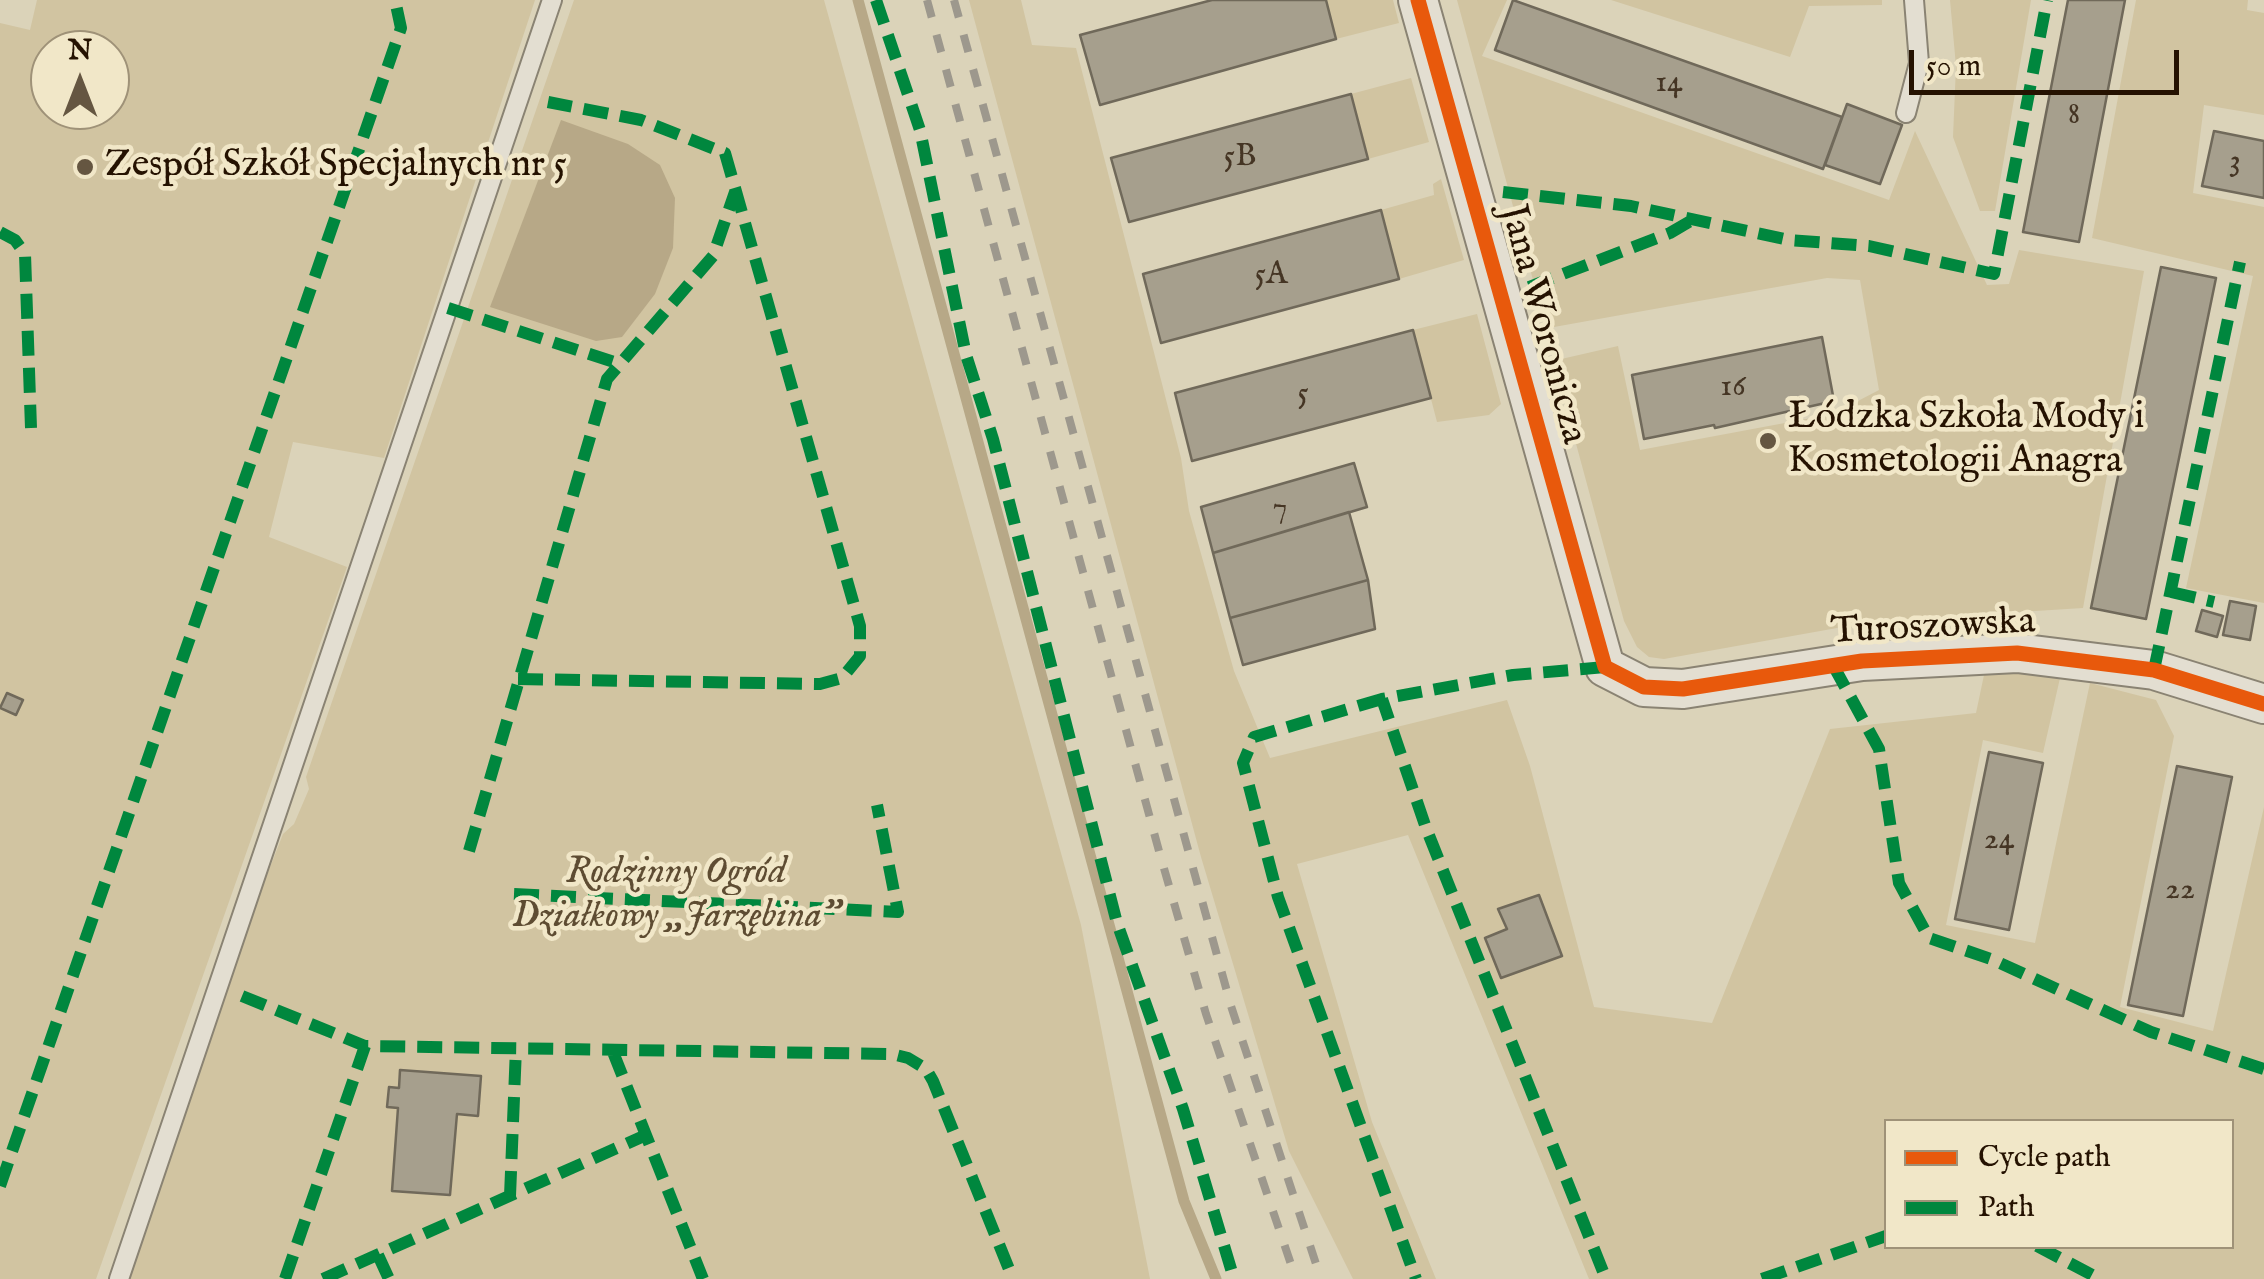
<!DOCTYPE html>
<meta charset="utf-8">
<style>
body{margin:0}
#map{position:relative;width:2264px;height:1279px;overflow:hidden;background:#dbd3b9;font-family:"IM FELL English",serif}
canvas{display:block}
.legend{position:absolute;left:1884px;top:1119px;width:350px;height:130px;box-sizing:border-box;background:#f1e7c8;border:2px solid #9f9278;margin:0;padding:12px 18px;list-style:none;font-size:30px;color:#251201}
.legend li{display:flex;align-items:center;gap:20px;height:50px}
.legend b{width:50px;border:2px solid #9f9278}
.north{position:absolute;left:30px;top:30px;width:100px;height:100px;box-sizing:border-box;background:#f1e7c8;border:2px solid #9f9278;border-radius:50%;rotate:0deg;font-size:28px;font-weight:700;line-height:40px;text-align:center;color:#251201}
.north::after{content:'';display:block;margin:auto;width:35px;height:45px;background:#655641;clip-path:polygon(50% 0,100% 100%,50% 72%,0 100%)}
.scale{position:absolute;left:1909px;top:50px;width:270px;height:45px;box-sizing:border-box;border:5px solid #251201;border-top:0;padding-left:12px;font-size:30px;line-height:35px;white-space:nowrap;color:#251201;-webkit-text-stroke:8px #f1e7c8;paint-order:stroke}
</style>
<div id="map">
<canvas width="2264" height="1279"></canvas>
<ul class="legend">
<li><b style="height:12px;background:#e8590c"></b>Cycle path</li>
<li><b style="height:12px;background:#00873e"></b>Path</li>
</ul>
<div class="north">N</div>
<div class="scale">50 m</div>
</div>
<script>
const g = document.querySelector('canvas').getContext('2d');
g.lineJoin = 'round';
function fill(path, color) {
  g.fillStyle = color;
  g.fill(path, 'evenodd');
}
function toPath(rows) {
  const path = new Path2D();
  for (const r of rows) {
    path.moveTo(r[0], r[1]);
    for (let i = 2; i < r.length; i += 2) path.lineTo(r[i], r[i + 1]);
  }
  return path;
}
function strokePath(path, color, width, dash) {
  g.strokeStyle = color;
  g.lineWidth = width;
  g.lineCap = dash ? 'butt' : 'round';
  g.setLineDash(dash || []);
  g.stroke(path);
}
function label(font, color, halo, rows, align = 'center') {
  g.font = font + ' "IM FELL English",serif';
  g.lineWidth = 9;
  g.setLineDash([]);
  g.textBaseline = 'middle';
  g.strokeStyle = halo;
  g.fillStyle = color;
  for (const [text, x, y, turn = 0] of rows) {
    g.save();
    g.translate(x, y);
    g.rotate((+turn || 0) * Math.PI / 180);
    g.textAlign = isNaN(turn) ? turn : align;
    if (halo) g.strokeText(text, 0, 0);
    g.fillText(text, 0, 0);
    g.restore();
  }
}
fill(toPath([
 [37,0,535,0,384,458,293,442,269,537,347,567,96,1279,0,1279,0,23,30,30],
 [50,50,110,50,110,110,50,110],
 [574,0,824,0,1081,925,1150,1279,129,1279,265,880,283,834,294,824,309,789,306,777],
 [969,0,1021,0,1032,45,1076,48,1181,458,1189,511,1234,671,1270,758,1507,700,1530,766,1594,1007,1712,1023,1830,729,1976,713,1984,675,2028,673,2060,678,2043,753,1983,740,1946,925,2035,943,2090,683,2156,700,2174,736,2120,1007,2213,1031,2264,807,2264,1279,1589,1279,1408,835,1297,864,1372,1122,1436,1279,1353,1279,1289,1151,1201,857],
 [1886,1122,2232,1122,2232,1246,1886,1246],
 [1326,0,1393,0,1399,23,1336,39],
 [1457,0,1507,0,1482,56,1889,200,1915,131,1987,285,2009,284,2019,250,2144,271,2083,608,1876,621,1664,659,1649,657,1637,647,1624,621,1555,366,1557,360,1618,346,1640,450,1833,414,1879,390,1860,280,1827,278,1554,327,1545,324],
 [1611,0,1882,0,1882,5,1809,6,1790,57],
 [1950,0,2031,0,1995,211,1980,211,1953,137,1956,66],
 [2136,0,2248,0,2247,10,2264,13,2264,115,2204,105,2193,193,2264,207,2264,603,2186,588,2253,276,2092,238],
 [1411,78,1429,142,1368,159,1351,94],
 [1441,179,1464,260,1399,279,1381,210,1434,195,1433,184],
 [1477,314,1501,404,1489,415,1437,422,1413,330]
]), '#d1c4a1');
fill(toPath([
 [561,120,628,144,660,165,675,198,673,248,655,294,622,337,596,341,490,307]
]), '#b7a887');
strokePath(toPath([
 [858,0,1184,1201,1216,1279]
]), '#b7a887', 11);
const building = toPath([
 [1212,0,1326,0,1336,39,1100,105,1080,35,1212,0],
 [1513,0,1842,117,1823,169,1495,50,1513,0],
 [2068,0,2125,0,2079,242,2023,232,2068,0],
 [1351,94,1368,159,1129,222,1111,158,1351,94],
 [1847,104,1902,125,1880,184,1825,165,1847,104],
 [2214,131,2264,141,2264,198,2202,186,2214,131],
 [1381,210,1399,279,1161,343,1143,274,1381,210],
 [2161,267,2216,278,2146,619,2091,608,2161,267],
 [1413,330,1431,398,1192,461,1175,393,1413,330],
 [1822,337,1834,401,1715,428,1714,425,1644,439,1632,375,1822,337],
 [1354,463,1367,507,1213,553,1201,507,1354,463],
 [1349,512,1368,580,1230,618,1213,553,1349,512],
 [1368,580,1375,629,1243,665,1230,618,1368,580],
 [2230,601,2256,606,2250,640,2223,635,2230,601],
 [2202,610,2223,616,2217,637,2196,631,2202,610],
 [7,693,23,700,16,715,0,708,7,693],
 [1989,752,2043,763,2009,930,1955,919,1989,752],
 [2177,766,2232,777,2183,1016,2128,1005,2177,766],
 [1539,895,1562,956,1501,978,1485,938,1507,929,1498,909,1539,895],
 [400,1070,481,1076,478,1116,457,1114,450,1195,392,1191,398,1108,387,1107,389,1087,399,1088,400,1070]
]);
fill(building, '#a69f8d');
strokePath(building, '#70695a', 2.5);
const service = toPath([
 [1906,113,1919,63,1914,0],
 [119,1279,552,0]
]);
const minor = toPath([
 [1418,0,1605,667,1644,687,1683,689,1862,661,2017,653,2154,670,2264,704]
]);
strokePath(service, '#8a8373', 22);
strokePath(minor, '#8a8373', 42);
strokePath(service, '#e3ded1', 18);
strokePath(minor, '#e3ded1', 38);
strokePath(toPath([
 [927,0,1159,851,1206,1014,1296,1279],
 [954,0,1231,1006,1321,1279]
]), '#9d988d', 8, [18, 18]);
strokePath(toPath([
 [876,0,920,130,966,355,993,439,1117,923,1183,1109,1234,1279],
 [1503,192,1631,206,1789,240,1869,246,1994,274,2047,0],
 [0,232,15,240,25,254,31,428],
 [1529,287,1670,233,1694,219],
 [448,308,620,364],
 [2171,592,2214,602],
 [1833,665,1879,749,1899,883,1929,938,1991,959,2151,1032,2264,1069],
 [1605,667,1513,675,1382,699,1426,828,1606,1279],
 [2154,670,2240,262],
 [518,679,820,684,842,678,860,656,860,626,725,153,641,120,548,102],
 [1382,699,1254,737,1243,763,1278,897,1416,1279],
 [469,851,607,379,713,256,735,192],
 [514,894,898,912,877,805],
 [242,996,365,1046,892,1054,908,1058,926,1069,933,1081,1013,1279],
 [613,1052,703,1279],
 [0,1186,401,28,395,0],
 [510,1196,516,1048],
 [2037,1246,2100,1279],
 [378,1255,389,1279],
 [285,1279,365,1046],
 [323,1279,646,1135],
 [1762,1279,1886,1236]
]), '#00873e', 12, [25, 12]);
strokePath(toPath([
 [1418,0,1605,667,1644,687,1683,689,1862,661,2017,653,2154,670,2264,704]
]), '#e8590c', 15);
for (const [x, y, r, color] of [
 [85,167,10,"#655641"],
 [1768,441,10,"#655641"]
]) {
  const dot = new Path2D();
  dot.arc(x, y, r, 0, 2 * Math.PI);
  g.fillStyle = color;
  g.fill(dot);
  strokePath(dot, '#f1e7c8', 4);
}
label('32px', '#453524', null, [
 ["14",1669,84],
 ["8",2074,116],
 ["5B",1240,158],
 ["3",2235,163],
 ["5A",1271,276],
 ["16",1733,388],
 ["5",1303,395],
 ["7",1280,510],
 ["24",1999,841],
 ["22",2180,891]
]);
label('38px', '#251201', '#f1e7c8', [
 ["Zespół Szkół Specjalnych nr 5",105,167],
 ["Łódzka Szkoła Mody i",1788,419],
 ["Kosmetologii Anagra",1788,463]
], 'left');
label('38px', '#251201', '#f1e7c8', [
 ["Jana Woronicza",1541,325,75],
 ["Turoszowska",1933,629,-3]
]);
label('italic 38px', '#5e4c32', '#f1e7c8', [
 ["Rodzinny Ogród",676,874],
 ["Działkowy „Jarzębina”",676,918]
]);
</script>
